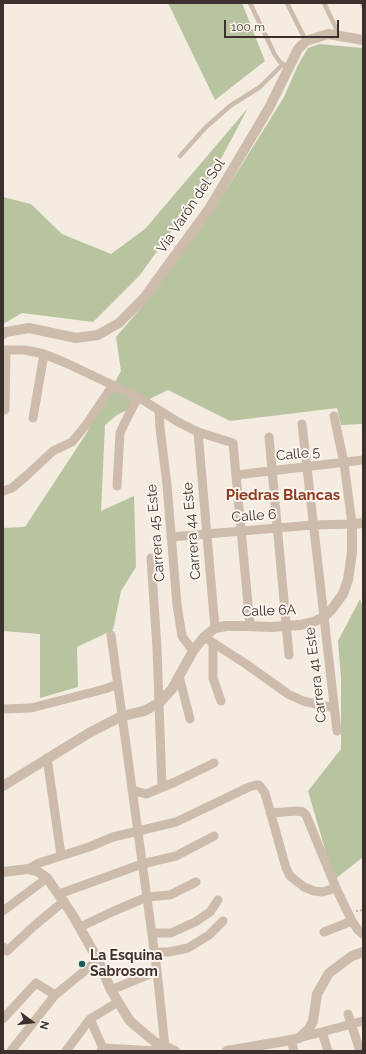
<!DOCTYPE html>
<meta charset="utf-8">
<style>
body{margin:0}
#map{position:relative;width:366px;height:1054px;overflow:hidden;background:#f4ebe1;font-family:Raleway,sans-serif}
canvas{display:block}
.frame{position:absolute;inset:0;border:4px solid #3b302b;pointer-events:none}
.north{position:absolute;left:12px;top:1002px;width:40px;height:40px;-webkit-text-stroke:3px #fbf5ee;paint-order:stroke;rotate:105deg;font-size:11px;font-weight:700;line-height:16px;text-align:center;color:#3b302b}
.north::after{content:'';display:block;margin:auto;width:14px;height:18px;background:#3b302b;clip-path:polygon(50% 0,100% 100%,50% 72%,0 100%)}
.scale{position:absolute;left:224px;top:20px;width:115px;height:18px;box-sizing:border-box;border:2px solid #3b302b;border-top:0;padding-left:5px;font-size:12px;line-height:14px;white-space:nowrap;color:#3b302b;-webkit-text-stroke:3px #fbf5ee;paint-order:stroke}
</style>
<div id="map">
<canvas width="366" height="1054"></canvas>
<div class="frame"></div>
<div class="north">N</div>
<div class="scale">100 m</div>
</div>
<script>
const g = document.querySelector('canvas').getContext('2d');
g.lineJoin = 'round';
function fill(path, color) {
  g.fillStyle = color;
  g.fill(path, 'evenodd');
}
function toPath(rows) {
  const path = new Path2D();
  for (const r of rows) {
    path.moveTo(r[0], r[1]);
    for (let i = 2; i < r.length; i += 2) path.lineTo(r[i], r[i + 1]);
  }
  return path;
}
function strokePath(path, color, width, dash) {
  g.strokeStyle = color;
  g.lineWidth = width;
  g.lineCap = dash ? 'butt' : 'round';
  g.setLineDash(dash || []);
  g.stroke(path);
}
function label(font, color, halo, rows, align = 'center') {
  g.font = font + ' Raleway,sans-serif';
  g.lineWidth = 4;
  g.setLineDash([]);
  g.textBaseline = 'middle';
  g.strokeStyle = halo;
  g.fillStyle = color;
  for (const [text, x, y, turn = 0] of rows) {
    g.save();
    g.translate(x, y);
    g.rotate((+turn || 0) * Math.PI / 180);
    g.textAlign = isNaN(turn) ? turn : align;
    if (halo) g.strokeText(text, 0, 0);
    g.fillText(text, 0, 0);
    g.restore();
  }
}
fill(toPath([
 [168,3,242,3,265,61,215,100],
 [319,44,363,48,363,424,341,425,337,408,230,421,168,390,117,415,105,425,101,511,134,496,136,567,121,591,113,630,77,647,78,687,40,698,40,634,3,631,3,528,25,527,86,434,121,371,116,337,140,309,211,214,284,97,298,65,308,48],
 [248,108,215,170,140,275,93,322,22,313,3,324,3,197,31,204,62,234,111,254,145,229],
 [360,599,363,607,363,857,334,880,308,791,341,749,341,678,338,641]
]), '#b8c4a0');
strokePath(toPath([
 [356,911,363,910]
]), '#b9a596', 1.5, [2, 2]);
strokePath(toPath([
 [250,3,275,55,280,62,285,66],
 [287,3,306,41],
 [324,3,336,28,336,36],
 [362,3,363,6],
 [180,156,206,127,230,106,260,87,283,64]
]), '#cdbbac', 4.5);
strokePath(toPath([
 [3,351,6,350,25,350,44,354,66,363,138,397,178,422,198,432,233,443,250,626],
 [5,410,6,350],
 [159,410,160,428,167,485,177,605,182,636,193,651],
 [33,418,44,354],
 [302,424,337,731],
 [198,432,215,628],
 [269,437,289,655],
 [236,475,363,460],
 [117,486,120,433,125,422,138,397],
 [3,491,12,488,25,477,53,451,72,442,86,425,113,385],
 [171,537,313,525,352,524,344,463,334,416],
 [151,558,157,648,162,787],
 [111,635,157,971,165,1047],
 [204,637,246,664,288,694,303,701,334,708],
 [213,643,213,678,221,701],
 [179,676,190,719],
 [3,709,31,708,105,689,118,684],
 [47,758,61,855],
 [132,790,146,794,175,782,214,763],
 [270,813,297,811,303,812,306,815,336,888,352,921,358,930,363,934],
 [28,869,39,863,89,847,113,837,176,822,249,787,256,785,259,785,265,793,286,868,290,876,304,887,314,891,322,892,336,888],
 [59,894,142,864,176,856,214,836],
 [3,911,47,878],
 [80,927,114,911,147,897,170,895,196,882],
 [324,932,352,921],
 [152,933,171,933,195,922,210,912,218,900],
 [3,947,7,951,34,926,64,901],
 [154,952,169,952,188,948,209,935,223,921],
 [111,990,157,971],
 [348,1014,360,1051],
 [3,1019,36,983,55,995],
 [90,1019,103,1048,101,1051],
 [322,1032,328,1051],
 [299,1038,363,1021],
 [291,1040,294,1051],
 [11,1051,55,995,98,960],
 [66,1051,90,1019,118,1002],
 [106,1051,103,1048,157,1051]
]), '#cdbbac', 9);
strokePath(toPath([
 [3,334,6,332,29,328,76,338,98,335,119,323,144,298,209,209,269,108,298,49,306,41,328,34,363,40],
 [3,786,89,733,122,716,144,711,159,703,172,689,193,651,204,637,215,628,226,626,244,626,272,627,300,625,313,622,324,617,332,609,343,594,348,580,352,552,352,524,363,523],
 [3,872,28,869,37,871,47,878,72,914,98,960,111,990,123,1010,130,1021,138,1028,155,1042,175,1051],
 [227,1051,291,1040,299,1038,309,1029,313,1021,317,994,329,973,352,956,363,952]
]), '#cdbbac', 10);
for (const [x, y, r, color] of [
 [82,964,4,"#1f5a5e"]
]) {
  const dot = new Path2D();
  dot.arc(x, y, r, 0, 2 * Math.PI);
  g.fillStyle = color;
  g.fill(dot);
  strokePath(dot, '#fbf5ee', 1.5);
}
label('14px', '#3b302b', '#fbf5ee', [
 ["Vía Varón del Sol",191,206,-56],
 ["Calle 5",298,454,-6],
 ["Calle 6",254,516,-4],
 ["Carrera 44 Este",192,531,-95],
 ["Carrera 45 Este",156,533,-95],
 ["Calle 6A",269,611,-2],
 ["Carrera 41 Este",316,675,-97]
]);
label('bold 14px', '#3b302b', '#fbf5ee', [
 ["La Esquina",90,956],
 ["Sabrosom",90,972]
], 'left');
label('bold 15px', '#8c3b22', '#fbf5ee', [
 ["Piedras Blancas",283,495]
]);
</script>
